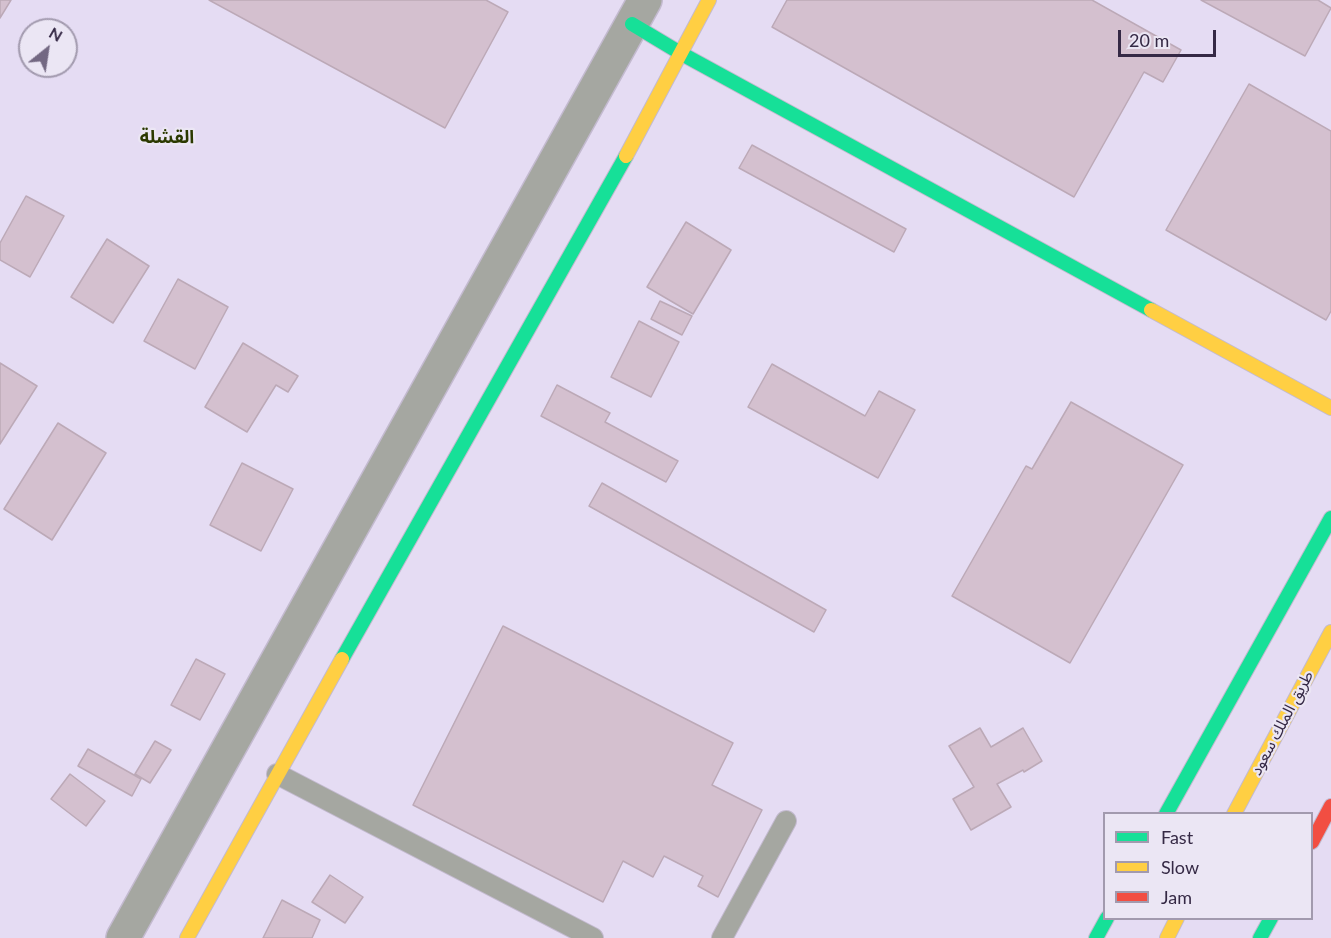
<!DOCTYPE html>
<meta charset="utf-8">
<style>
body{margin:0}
#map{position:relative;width:1331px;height:938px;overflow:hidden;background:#e5dcf3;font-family:Lato,sans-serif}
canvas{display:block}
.legend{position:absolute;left:1103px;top:812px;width:210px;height:108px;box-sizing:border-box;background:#ebe6f4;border:2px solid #a29aae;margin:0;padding:8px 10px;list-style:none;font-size:18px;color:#352945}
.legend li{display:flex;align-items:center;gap:12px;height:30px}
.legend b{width:30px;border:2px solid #a29aae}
.north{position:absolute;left:18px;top:18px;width:60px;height:60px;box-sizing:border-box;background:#ebe6f4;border:2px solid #a29aae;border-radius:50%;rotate:30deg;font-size:16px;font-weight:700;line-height:24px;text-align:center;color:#352945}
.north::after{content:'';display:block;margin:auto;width:21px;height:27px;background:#736882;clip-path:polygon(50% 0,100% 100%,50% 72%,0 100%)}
.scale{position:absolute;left:1118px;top:30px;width:98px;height:27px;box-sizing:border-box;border:3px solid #352945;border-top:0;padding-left:8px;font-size:18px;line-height:21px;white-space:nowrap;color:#352945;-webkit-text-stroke:4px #ebe6f4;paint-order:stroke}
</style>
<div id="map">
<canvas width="1331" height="938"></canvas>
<ul class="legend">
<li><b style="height:8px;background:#16e098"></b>Fast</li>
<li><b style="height:8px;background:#ffcf43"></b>Slow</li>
<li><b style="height:8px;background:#f24e42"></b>Jam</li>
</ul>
<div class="north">N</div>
<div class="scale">20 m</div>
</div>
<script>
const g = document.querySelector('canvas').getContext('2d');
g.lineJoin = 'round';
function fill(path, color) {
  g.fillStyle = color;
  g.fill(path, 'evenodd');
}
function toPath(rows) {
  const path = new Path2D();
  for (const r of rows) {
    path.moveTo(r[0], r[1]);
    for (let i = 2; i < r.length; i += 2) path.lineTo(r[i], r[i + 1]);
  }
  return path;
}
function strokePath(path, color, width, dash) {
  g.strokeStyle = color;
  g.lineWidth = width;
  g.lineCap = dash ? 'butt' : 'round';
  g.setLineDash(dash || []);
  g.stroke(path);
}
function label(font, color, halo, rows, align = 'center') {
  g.font = font + ' Lato,"Noto Sans Arabic",sans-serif';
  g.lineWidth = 4.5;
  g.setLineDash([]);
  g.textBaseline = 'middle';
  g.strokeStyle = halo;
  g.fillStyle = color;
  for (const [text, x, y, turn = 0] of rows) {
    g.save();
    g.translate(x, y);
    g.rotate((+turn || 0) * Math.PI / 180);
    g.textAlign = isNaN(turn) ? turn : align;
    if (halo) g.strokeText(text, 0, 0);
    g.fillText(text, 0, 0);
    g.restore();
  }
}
const building = toPath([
 [0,0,11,0,0,18,0,0],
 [209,0,486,0,508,12,445,128,209,0],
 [787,0,1092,0,1181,50,1163,82,1144,72,1074,197,772,27,787,0],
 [1201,0,1318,0,1331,8,1305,56,1201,0],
 [1249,84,1331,131,1331,311,1326,320,1166,230,1249,84],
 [752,145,906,229,894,252,739,168,752,145],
 [26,196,64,216,30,277,0,260,0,243,26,196],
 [686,222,731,250,693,314,647,287,686,222],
 [107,239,149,266,113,323,71,297,107,239],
 [178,279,228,307,195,369,144,341,178,279],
 [660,301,692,316,682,335,651,319,660,301],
 [639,321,679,342,651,397,611,377,639,321],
 [243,343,298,376,288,392,276,385,247,432,205,407,243,343],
 [0,363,37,386,0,444,0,363],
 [772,364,865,416,879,391,915,410,878,478,748,407,772,364],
 [557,385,610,413,605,422,678,461,666,482,541,416,557,385],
 [1071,402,1183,465,1070,663,952,596,1026,466,1032,469,1071,402],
 [58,423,106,453,52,540,4,509,58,423],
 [242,463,293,489,261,551,210,525,242,463],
 [602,483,826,610,814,632,589,506,602,483],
 [503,626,733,743,712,785,762,810,718,897,698,886,703,876,664,856,653,877,623,861,603,902,413,805,503,626],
 [196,659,225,674,200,720,171,705,196,659],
 [980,728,991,747,1023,728,1042,761,1024,772,1023,770,997,784,1011,807,971,830,953,799,974,787,949,746,980,728],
 [155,741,171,750,150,783,135,774,155,741],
 [88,749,141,779,132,796,78,766,88,749],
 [70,774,105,801,86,826,51,799,70,774],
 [330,875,363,897,345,923,312,902,330,875],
 [282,900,320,920,312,938,263,938,282,900]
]);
fill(building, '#d4c0cf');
strokePath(building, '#bca9b7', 1.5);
const lane = toPath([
 [277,774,593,938],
 [722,938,786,821]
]);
const street = toPath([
 [123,938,645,0]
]);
const fast = toPath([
 [632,24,682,54,1151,310],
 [342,659,626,156],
 [1166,814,1331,518],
 [1096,938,1107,918],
 [1260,938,1271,918]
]);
const slow = toPath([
 [626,156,709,0],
 [1151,310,1331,408],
 [1234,814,1331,632],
 [187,938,342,659],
 [1167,938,1177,918]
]);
const jam = toPath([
 [1312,842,1331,806]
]);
strokePath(lane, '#c3bacf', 22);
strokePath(street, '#c3bacf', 36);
strokePath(fast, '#c3bacf', 16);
strokePath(slow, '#c3bacf', 16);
strokePath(jam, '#c3bacf', 16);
strokePath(lane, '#a5a7a1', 20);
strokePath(street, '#a5a7a1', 33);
strokePath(fast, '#16e098', 14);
strokePath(slow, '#ffcf43', 14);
strokePath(jam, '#f24e42', 14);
label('16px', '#352945', '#ebe6f4', [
 ["طريق الملك سعود",1282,723,-62]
]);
label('bold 18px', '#2b3900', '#ebe6f4', [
 ["القشلة",167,137]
]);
</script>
